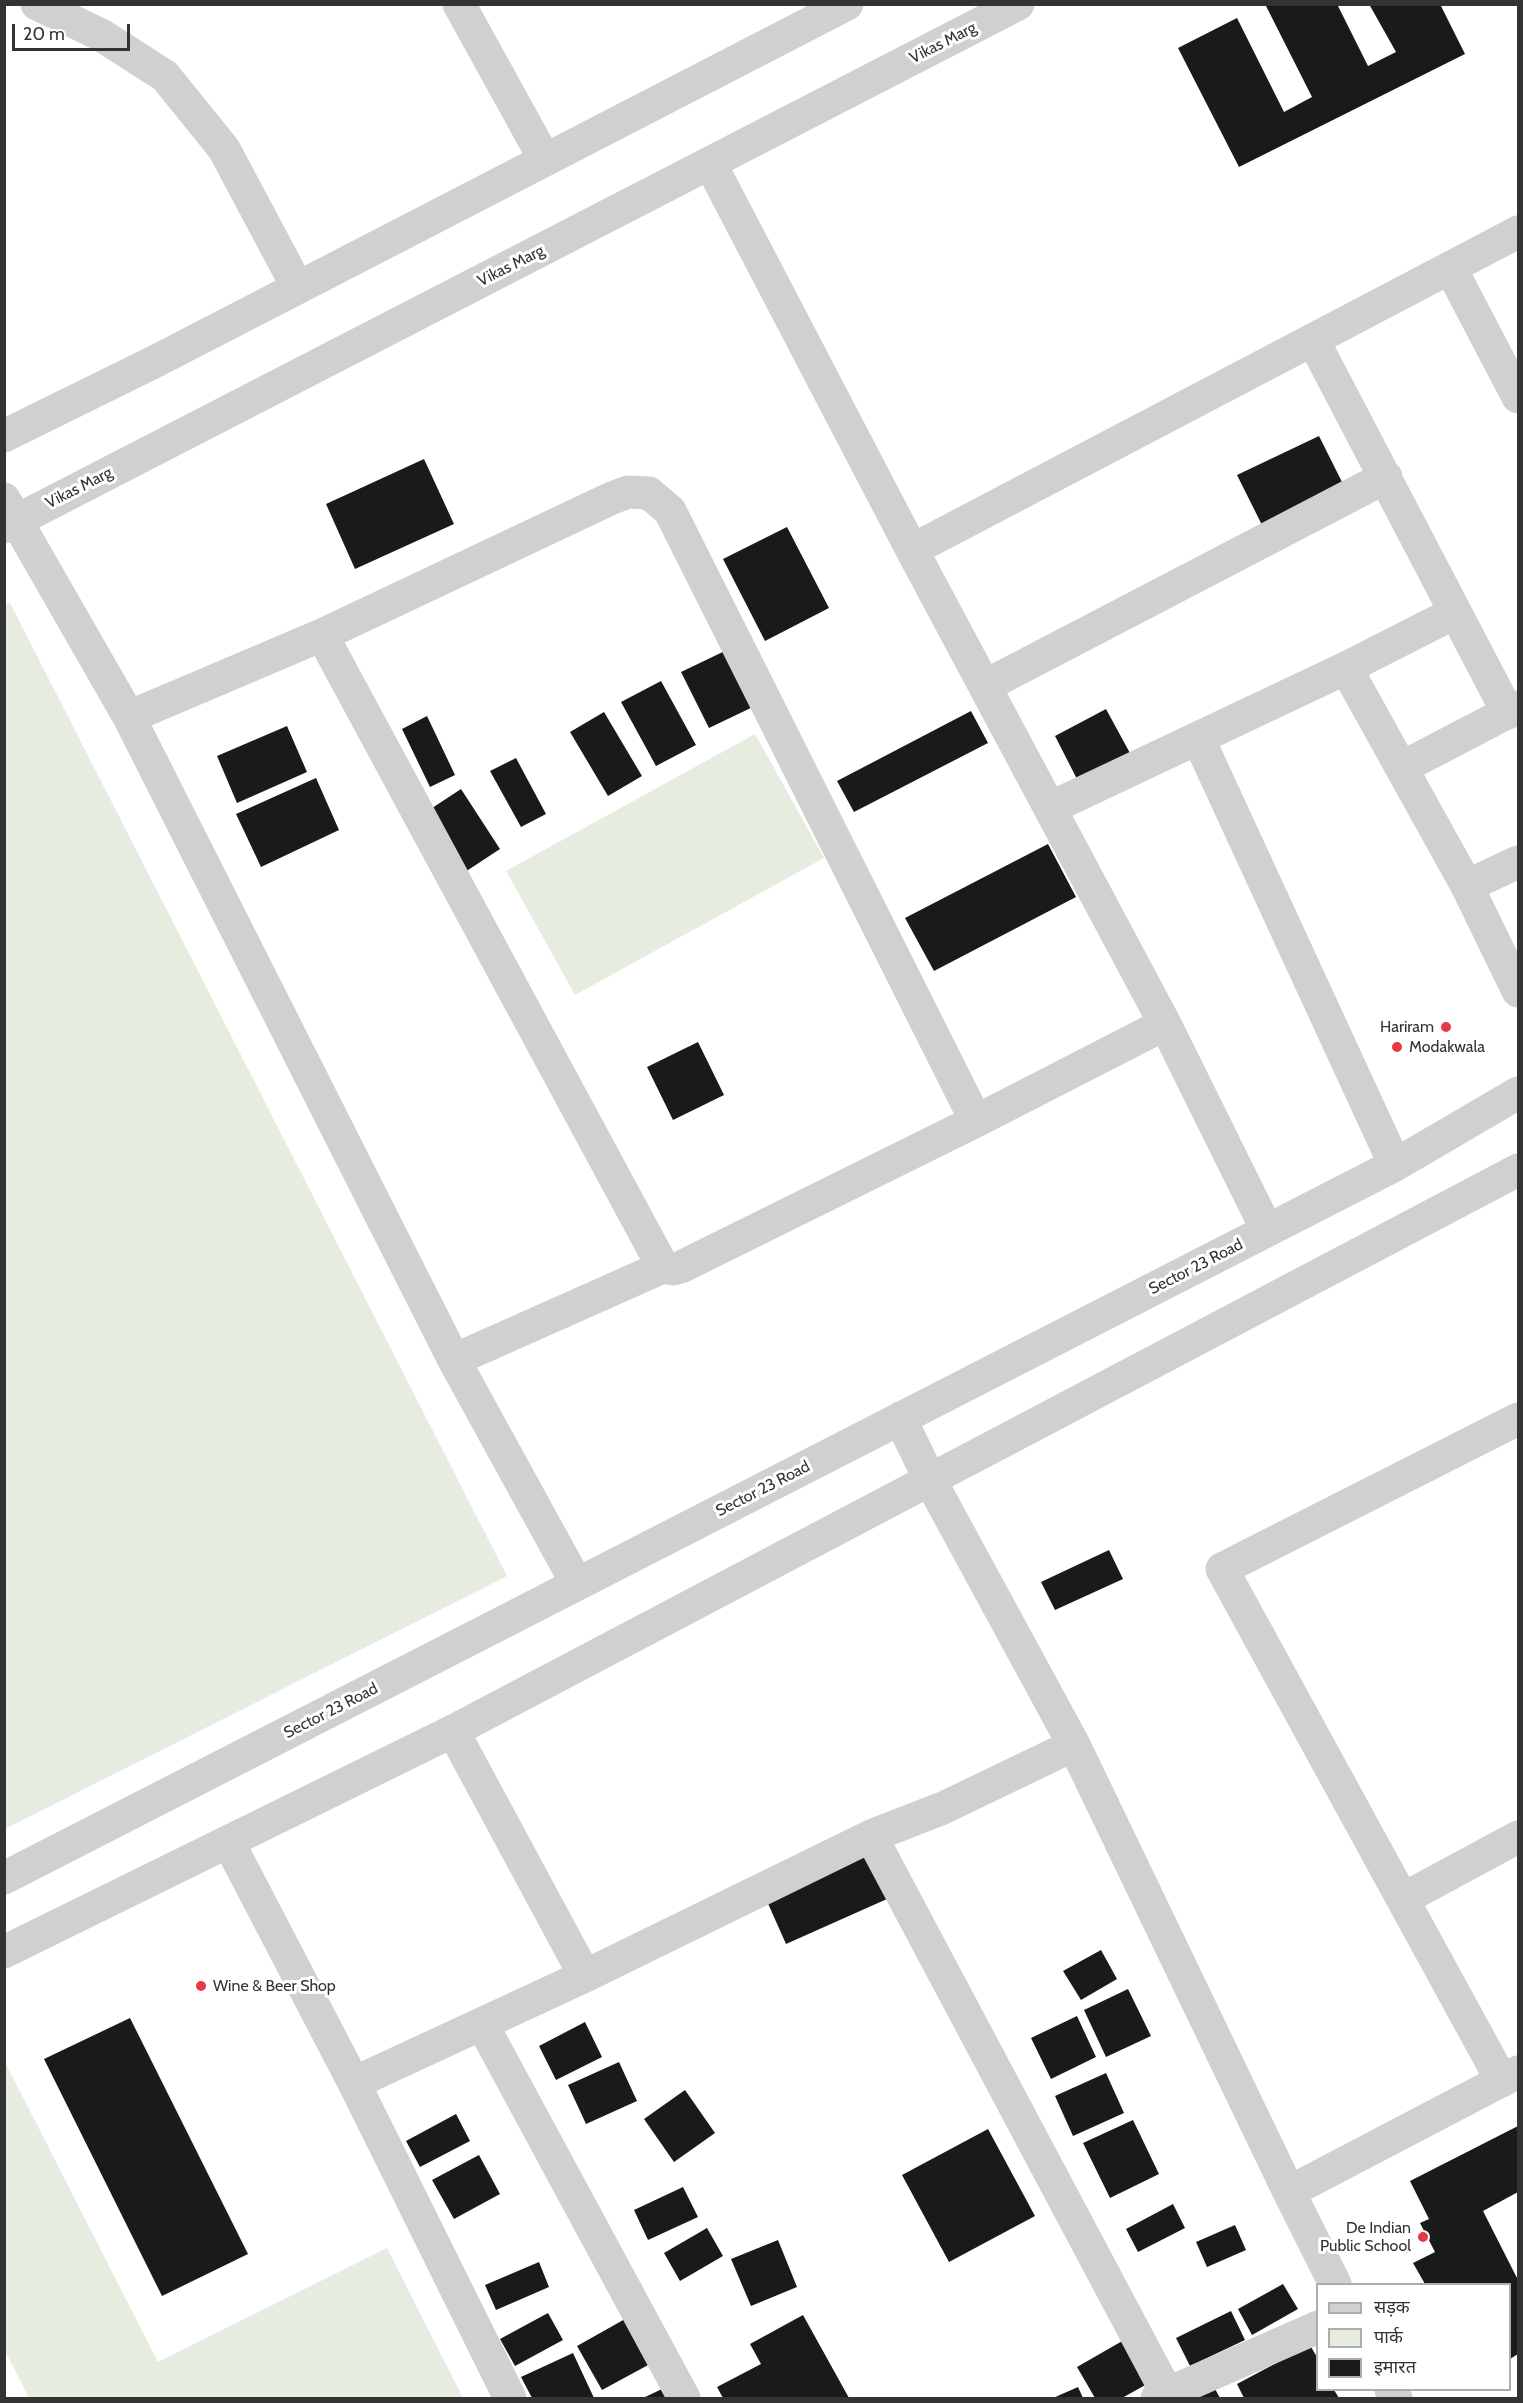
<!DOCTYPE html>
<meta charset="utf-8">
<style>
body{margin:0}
#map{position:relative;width:1523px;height:2403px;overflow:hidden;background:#fff;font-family:Cabin,"Noto Sans Devanagari",sans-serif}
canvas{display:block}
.frame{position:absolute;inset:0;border:6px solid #333;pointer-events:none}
.legend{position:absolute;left:1316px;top:2283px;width:195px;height:108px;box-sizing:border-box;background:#fff;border:2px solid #adadad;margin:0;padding:8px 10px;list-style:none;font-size:18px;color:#333}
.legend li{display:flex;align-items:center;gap:12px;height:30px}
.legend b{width:30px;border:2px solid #adadad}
.scale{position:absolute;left:12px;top:24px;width:118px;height:27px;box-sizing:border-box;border:3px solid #333;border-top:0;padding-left:8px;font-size:18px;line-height:21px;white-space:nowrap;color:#333;-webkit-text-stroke:4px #fff;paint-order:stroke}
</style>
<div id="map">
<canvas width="1523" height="2403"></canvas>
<div class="frame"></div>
<ul class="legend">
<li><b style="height:8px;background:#d0d0d0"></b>सड़क</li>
<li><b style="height:16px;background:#e6ecdf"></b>पार्क</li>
<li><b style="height:16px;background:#1a1a1a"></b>इमारत</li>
</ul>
<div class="scale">20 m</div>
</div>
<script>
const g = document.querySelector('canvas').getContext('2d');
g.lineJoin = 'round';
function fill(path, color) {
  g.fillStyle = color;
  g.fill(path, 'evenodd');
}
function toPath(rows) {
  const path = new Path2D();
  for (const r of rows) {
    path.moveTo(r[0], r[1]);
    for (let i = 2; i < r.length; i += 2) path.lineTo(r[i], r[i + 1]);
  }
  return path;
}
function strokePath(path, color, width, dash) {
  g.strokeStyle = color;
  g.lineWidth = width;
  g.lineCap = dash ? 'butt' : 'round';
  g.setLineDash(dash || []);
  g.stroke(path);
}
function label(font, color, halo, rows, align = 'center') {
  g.font = font + ' Cabin,sans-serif';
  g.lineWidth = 6;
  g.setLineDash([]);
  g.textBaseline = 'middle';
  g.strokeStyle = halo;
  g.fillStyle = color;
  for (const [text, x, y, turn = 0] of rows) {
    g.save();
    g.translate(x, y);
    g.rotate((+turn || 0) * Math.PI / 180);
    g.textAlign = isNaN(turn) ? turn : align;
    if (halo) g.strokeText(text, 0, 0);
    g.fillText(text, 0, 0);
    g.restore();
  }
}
fill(toPath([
 [10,603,507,1576,5,1829,4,606],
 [755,734,824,858,575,995,506,871],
 [4,2060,158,2362,387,2248,463,2398,29,2398,5,2351]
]), '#e6ecdf');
fill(toPath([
 [1265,4,1337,4,1368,66,1396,52,1369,4,1440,4,1465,54,1239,167,1178,48,1237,18,1284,112,1312,97],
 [1319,436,1346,490,1264,529,1237,475],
 [424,459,454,524,355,569,326,504],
 [787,527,829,608,765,641,723,559],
 [729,649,757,705,709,728,681,672],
 [661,681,696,745,656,766,621,702],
 [1106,709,1131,755,1079,783,1055,736],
 [971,711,988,743,854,812,837,781],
 [604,712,642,776,608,796,570,732],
 [427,716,455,775,430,787,402,729],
 [287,726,307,772,237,803,217,756],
 [516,758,546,814,521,827,490,771],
 [316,778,339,830,261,867,236,814],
 [461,789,500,849,465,872,426,812],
 [1048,844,1076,897,934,971,905,918],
 [698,1042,724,1095,673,1120,647,1067],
 [1109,1550,1123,1579,1055,1610,1041,1582],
 [866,1854,887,1899,786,1944,766,1899],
 [1101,1950,1117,1979,1081,2000,1063,1971],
 [1128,1989,1151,2036,1106,2057,1084,2010],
 [1077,2016,1096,2057,1051,2079,1031,2038],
 [130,2018,248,2254,162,2296,44,2059],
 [585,2022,602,2057,556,2080,539,2046],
 [619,2062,637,2101,586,2124,568,2085],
 [1106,2073,1124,2113,1073,2136,1055,2096],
 [685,2090,715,2133,674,2162,644,2119],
 [456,2114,470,2141,420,2167,406,2141],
 [1133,2120,1159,2174,1110,2198,1083,2143],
 [1518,2126,1518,2192,1483,2211,1518,2280,1518,2354,1510,2359,1510,2284,1425,2284,1413,2263,1435,2252,1420,2223,1429,2219,1410,2181],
 [988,2129,1035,2216,949,2262,902,2175],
 [479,2155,500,2194,454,2219,432,2180],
 [683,2187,698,2217,648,2240,634,2210],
 [1173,2204,1185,2228,1138,2252,1126,2229],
 [1235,2225,1246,2250,1207,2267,1196,2242],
 [707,2228,723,2256,680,2281,664,2253],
 [778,2240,797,2287,751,2306,731,2259],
 [539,2262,549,2287,496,2310,485,2285],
 [1283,2284,1298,2309,1252,2335,1238,2309],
 [1231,2311,1245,2340,1190,2366,1176,2338],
 [548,2313,563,2340,515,2366,500,2339],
 [803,2315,849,2398,723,2398,717,2387,761,2364,750,2344],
 [625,2319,650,2364,602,2390,577,2346],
 [1124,2340,1149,2383,1122,2398,1095,2398,1077,2367],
 [1310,2345,1318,2359,1318,2390,1334,2390,1339,2398,1244,2398,1237,2384],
 [573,2353,594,2398,532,2398,521,2377],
 [1078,2387,1083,2398,1053,2398],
 [1214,2387,1220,2398,1193,2398],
 [662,2389,666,2398,643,2398]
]), '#1a1a1a');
strokePath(toPath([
 [37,4,101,35,165,76,224,149,298,288],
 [459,4,545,160],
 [710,163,912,550,1165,1024,1267,1230],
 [1451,269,1518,397],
 [1313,340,1508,713],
 [4,436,156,361,847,4],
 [4,499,129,717,454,1360,577,1584],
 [4,527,1018,4],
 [912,550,1518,232],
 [322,635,663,1267],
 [1346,668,1467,886,1518,991],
 [985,686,1386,477],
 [129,717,322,635,612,498,628,492,649,493,670,511,976,1121],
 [1198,738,1395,1165],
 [1403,767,1518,707],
 [1050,808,1346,668,1454,613],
 [1467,886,1518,862],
 [454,1360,663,1267,674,1269,681,1267,976,1121,1165,1024],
 [900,1418,930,1480,1074,1745,1289,2192,1335,2284],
 [453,1731,585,1976],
 [871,1836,1167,2393],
 [229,1843,354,2083,510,2398],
 [4,1878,1395,1165,1518,1093],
 [1403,1899,1518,1837],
 [4,1952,453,1731,1518,1170],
 [482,2024,684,2398],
 [1502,2081,1222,1569,1518,1419],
 [354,2083,585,1976,871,1836,943,1808,1074,1745],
 [1289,2192,1518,2072],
 [1391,2390,1396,2398],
 [1157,2398,1318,2327]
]), '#d0d0d0', 33);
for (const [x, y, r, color] of [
 [1446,1027,6,"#e63946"],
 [1397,1047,6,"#e63946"],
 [201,1986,6,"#e63946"],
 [1423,2237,6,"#e63946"]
]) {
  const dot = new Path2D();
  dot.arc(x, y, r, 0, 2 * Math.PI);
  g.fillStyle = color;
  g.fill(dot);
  strokePath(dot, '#fff', 2);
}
label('16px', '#333', '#fff', [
 ["Vikas Marg",943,43,-27],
 ["Vikas Marg",511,266,-27],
 ["Vikas Marg",79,488,-27],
 ["Sector 23 Road",1196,1267,-27],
 ["Sector 23 Road",763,1489,-27],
 ["Sector 23 Road",331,1711,-27]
]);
label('16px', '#333', '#fff', [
 ["Hariram",1434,1027],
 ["Modakwala",1409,1047,"left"],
 ["Wine & Beer Shop",213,1986,"left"],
 ["De Indian",1411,2228],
 ["Public School",1411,2246]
], 'right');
</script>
